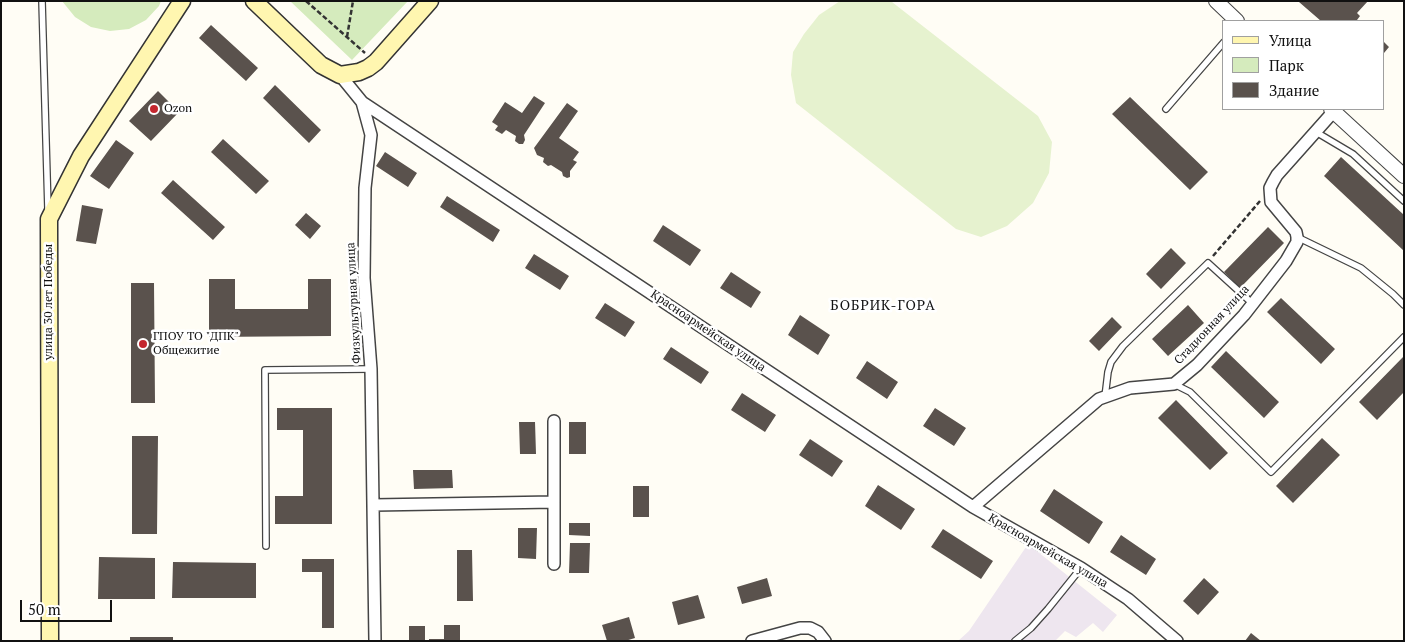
<!DOCTYPE html>
<meta charset="utf-8">
<style>
body{margin:0}
#map{position:relative;width:1405px;height:642px;overflow:hidden;background:#fffdf5;font-family:"PT Serif",serif}
canvas{display:block}
.frame{position:absolute;inset:0;border:2px solid #111;pointer-events:none}
.legend{position:absolute;left:1222px;top:20px;width:162px;height:90px;box-sizing:border-box;background:#fff;border:1px solid #a0a0a0;margin:0;padding:6px 9px;list-style:none;font-size:15px;color:#111}
.legend li{display:flex;align-items:center;gap:10px;height:25px}
.legend b{width:25px;border:1px solid #a0a0a0}
.scale{position:absolute;left:20px;top:600px;width:92px;height:22px;box-sizing:border-box;border:2px solid #111;border-top:0;padding-left:6px;font-size:15px;line-height:18px;white-space:nowrap;color:#111;-webkit-text-stroke:4px #fff;paint-order:stroke}
</style>
<div id="map">
<canvas width="1405" height="642"></canvas>
<div class="frame"></div>
<ul class="legend">
<li><b style="height:6px;background:#fff6b0"></b>Улица</li>
<li><b style="height:14px;background:#d5ebbd"></b>Парк</li>
<li><b style="height:14px;background:#5a524d"></b>Здание</li>
</ul>
<div class="scale">50 m</div>
</div>
<script>
const g = document.querySelector('canvas').getContext('2d');
g.lineJoin = 'round';
function fill(path, color) {
  g.fillStyle = color;
  g.fill(path, 'evenodd');
}
function toPath(rows) {
  const path = new Path2D();
  for (const r of rows) {
    path.moveTo(r[0], r[1]);
    for (let i = 2; i < r.length; i += 2) path.lineTo(r[i], r[i + 1]);
  }
  return path;
}
function strokePath(path, color, width, dash) {
  g.strokeStyle = color;
  g.lineWidth = width;
  g.lineCap = dash ? 'butt' : 'round';
  g.setLineDash(dash || []);
  g.stroke(path);
}
function label(font, color, halo, rows, align = 'center') {
  g.font = font + ' "PT Serif",serif';
  g.lineWidth = 5;
  g.setLineDash([]);
  g.textBaseline = 'middle';
  g.strokeStyle = halo;
  g.fillStyle = color;
  for (const [text, x, y, turn = 0] of rows) {
    g.save();
    g.translate(x, y);
    g.rotate((+turn || 0) * Math.PI / 180);
    g.textAlign = isNaN(turn) ? turn : align;
    if (halo) g.strokeText(text, 0, 0);
    g.fillText(text, 0, 0);
    g.restore();
  }
}
fill(toPath([
 [1028,544,1117,615,1103,632,1093,623,1076,637,1065,631,1055,641,958,641,969,631]
]), '#eee6ef');
fill(toPath([
 [62,1,161,1,159,6,146,20,129,29,110,31,91,27,75,17],
 [290,1,408,1,352,60]
]), '#d5ebbd');
fill(toPath([
 [840,1,892,2,1038,116,1052,142,1049,173,1033,203,1007,226,981,237,956,229,796,103,791,75,793,52,804,34,819,15]
]), '#e6f2cf');
fill(toPath([
 [1300,1,1368,1,1357,13,1360,16,1357,20,1359,21,1321,21,1299,2],
 [211,25,258,68,246,81,199,38],
 [1384,42,1389,47,1384,53],
 [275,85,321,130,309,143,263,98],
 [158,91,179,112,151,141,129,121],
 [534,96,545,103,524,135,525,140,523,144,519,144,515,141,516,136,506,130,502,134,495,130,498,126,492,122,505,102,522,113],
 [1130,97,1208,172,1190,190,1112,114],
 [567,103,578,111,559,138,579,152,573,160,577,162,570,171,570,177,567,178,563,176,562,172,551,165,548,166,543,162,544,158,537,155,534,148],
 [223,139,269,181,256,194,211,152],
 [116,140,134,153,109,189,90,176],
 [385,152,417,173,408,187,376,166],
 [1341,157,1404,215,1404,251,1324,176],
 [173,180,225,227,213,240,161,193],
 [447,196,500,230,493,242,440,207],
 [82,205,103,209,96,244,76,241],
 [306,213,321,226,310,239,295,225],
 [663,225,701,250,690,266,653,241],
 [1268,227,1284,243,1240,288,1224,272],
 [1171,248,1186,263,1161,289,1146,274],
 [534,254,569,276,560,290,525,268],
 [731,272,761,292,751,308,720,288],
 [209,279,235,279,235,309,308,309,308,279,331,279,331,336,209,337],
 [131,283,154,283,155,403,131,403],
 [1281,298,1335,349,1321,364,1267,312],
 [605,303,635,322,625,337,595,318],
 [1188,305,1204,323,1168,356,1152,339],
 [800,315,830,335,818,355,788,335],
 [1112,317,1122,327,1099,351,1089,341],
 [671,347,709,372,701,384,663,359],
 [1226,351,1279,402,1264,418,1211,367],
 [1404,356,1404,392,1377,420,1359,402],
 [867,361,898,382,887,399,856,378],
 [742,393,776,415,765,432,731,410],
 [1176,400,1228,453,1210,470,1158,418],
 [277,408,332,408,332,524,275,524,275,496,303,496,303,430,277,430],
 [935,408,966,428,954,446,923,426],
 [519,422,535,422,536,454,520,454],
 [569,422,586,422,586,454,569,454],
 [132,436,158,436,157,534,132,534],
 [1322,438,1340,455,1293,503,1276,486],
 [810,439,843,461,832,477,799,455],
 [413,470,452,470,453,488,414,489],
 [878,485,915,509,901,530,865,506],
 [633,486,649,486,649,517,633,517],
 [1054,489,1103,522,1089,544,1040,511],
 [569,523,590,523,590,536,569,535],
 [518,528,537,528,536,559,518,558],
 [943,529,993,561,981,579,931,547],
 [1121,535,1156,559,1146,575,1110,552],
 [570,543,590,543,589,573,569,573],
 [457,550,472,550,473,601,457,601],
 [99,557,155,558,155,599,98,599],
 [302,559,334,559,334,628,322,628,322,572,302,572],
 [173,562,256,563,256,598,172,598],
 [767,578,772,596,742,604,737,587],
 [1204,578,1219,592,1198,615,1183,601],
 [698,595,705,618,678,625,672,602],
 [629,617,635,638,625,641,607,641,602,625],
 [444,625,460,625,460,641,429,641,429,639,444,639],
 [409,626,425,626,425,641,409,641],
 [1251,633,1261,641,1245,641],
 [130,637,173,637,173,641,130,641]
]), '#5a524d');
const service = toPath([
 [42,1,48,210],
 [1166,109,1224,42],
 [1316,132,1353,154,1404,201],
 [1297,237,1361,268,1393,294,1404,305],
 [1174,384,1190,392,1271,472,1404,337],
 [1105,397,1108,372,1111,362,1123,346,1208,263,1253,304],
 [266,546,265,370,371,369],
 [1015,641,1031,628,1048,609,1081,568]
]);
const minor = toPath([
 [340,75,362,102,973,507,1081,568,1128,599,1177,641],
 [362,102,371,135,365,188,364,278,371,369,375,641],
 [374,505,554,502],
 [973,507,1099,399,1130,388,1174,384,1197,365,1244,315,1286,261,1297,242,1297,237,1296,232,1271,202,1270,188,1273,182,1277,175,1334,111],
 [554,564,554,421],
 [752,641,800,628,810,628,818,632,825,641]
]);
const tertiary = toPath([
 [1216,1,1237,21],
 [1331,109,1404,176]
]);
const secondary = toPath([
 [254,1,321,65,340,75,359,72,368,68,376,62,430,1],
 [50,641,49,219,81,156,182,1]
]);
strokePath(service, '#444', 8);
strokePath(minor, '#444', 14);
strokePath(tertiary, '#444', 16);
strokePath(secondary, '#333', 19);
strokePath(toPath([
 [306,1,365,53],
 [347,37,353,1],
 [1213,256,1260,201]
]), '#333', 2.5, [5, 2.5]);
strokePath(service, '#fff', 5.5);
strokePath(minor, '#fff', 11);
strokePath(tertiary, '#fff', 14);
strokePath(secondary, '#fff6b0', 16);
for (const [x, y, r, color] of [
 [154,109,5,"#c4262e"],
 [143,344,5,"#c4262e"]
]) {
  const dot = new Path2D();
  dot.arc(x, y, r, 0, 2 * Math.PI);
  g.fillStyle = color;
  g.fill(dot);
  strokePath(dot, '#fff', 2);
}
label('12px', '#111', '#fff', [
 ["Ozon",164,109],
 ["ГПОУ ТО \"ДПК\"",153,337],
 ["Общежитие",153,351]
], 'left');
label('12px', '#111', '#fff', [
 ["улица 30 лет Победы",49,302,-90],
 ["Физкультурная улица",354,303,-93],
 ["Стадионная улица",1212,325,-47],
 ["Красноармейская улица",708,331,34],
 ["Красноармейская улица",1048,551,30]
]);
g.letterSpacing = '1px';
label('14px', '#111', '#fff', [
 ["БОБРИК-ГОРА",883,306]
]);
g.letterSpacing = '0px';
</script>
